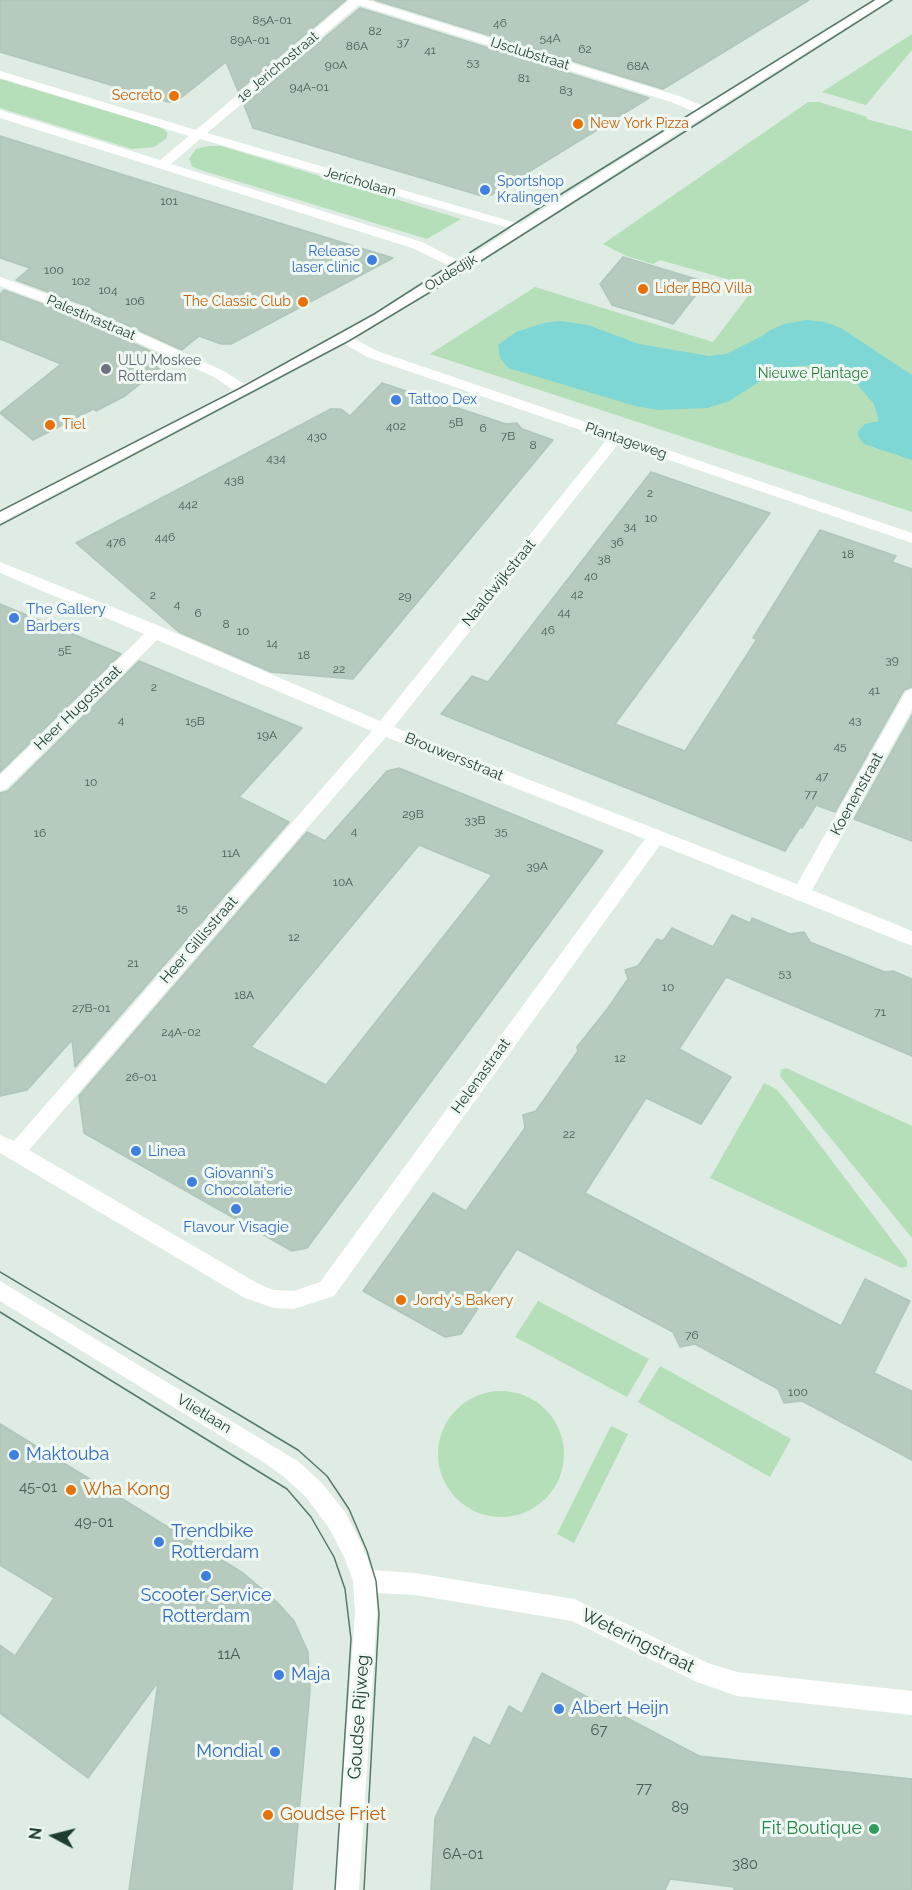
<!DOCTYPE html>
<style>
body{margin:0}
#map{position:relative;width:912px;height:1890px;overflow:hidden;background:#deece3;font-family:Raleway,sans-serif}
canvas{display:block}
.north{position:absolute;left:24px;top:1806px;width:60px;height:60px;-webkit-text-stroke:4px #eff8f2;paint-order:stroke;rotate:277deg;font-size:16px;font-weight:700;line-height:24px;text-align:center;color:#1e3d2f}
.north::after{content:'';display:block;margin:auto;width:21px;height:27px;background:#1e3d2f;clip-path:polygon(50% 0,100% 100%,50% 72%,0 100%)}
</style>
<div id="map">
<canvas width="912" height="1890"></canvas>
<div class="north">N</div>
</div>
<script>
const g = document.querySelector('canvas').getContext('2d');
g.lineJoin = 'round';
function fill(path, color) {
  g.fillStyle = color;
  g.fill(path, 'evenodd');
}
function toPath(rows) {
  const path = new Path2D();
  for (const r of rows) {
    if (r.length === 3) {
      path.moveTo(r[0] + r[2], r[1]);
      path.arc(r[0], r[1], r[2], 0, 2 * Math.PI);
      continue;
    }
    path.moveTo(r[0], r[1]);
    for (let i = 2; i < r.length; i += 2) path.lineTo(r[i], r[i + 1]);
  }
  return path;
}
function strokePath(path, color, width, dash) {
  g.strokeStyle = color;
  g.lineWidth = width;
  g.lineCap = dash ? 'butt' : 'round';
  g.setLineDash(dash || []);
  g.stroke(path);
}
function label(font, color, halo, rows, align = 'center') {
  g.font = font + ' Raleway,sans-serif';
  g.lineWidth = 6;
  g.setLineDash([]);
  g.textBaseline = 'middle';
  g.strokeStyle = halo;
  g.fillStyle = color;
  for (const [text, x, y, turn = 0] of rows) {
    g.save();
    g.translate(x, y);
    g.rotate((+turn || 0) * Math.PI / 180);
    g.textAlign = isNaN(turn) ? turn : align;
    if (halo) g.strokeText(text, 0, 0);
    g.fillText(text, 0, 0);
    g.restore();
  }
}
fill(toPath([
 [912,34,912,50,866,105,822,92],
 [0,79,160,127,167,132,167,138,154,147,132,149,0,108],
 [808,102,819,102,867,117,866,119,912,131,912,512,430,354,535,287,713,342,755,287,660,260,653,264,626,256,603,244],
 [208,146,221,146,461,219,427,239,197,169,192,166,189,159,196,149],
 [786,1068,912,1126,912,1238,780,1076,781,1070],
 [764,1083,776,1089,785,1099,907,1260,907,1266,902,1268,710,1178],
 [538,1301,649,1359,627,1397,515,1337],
 [660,1366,791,1439,770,1477,638,1402],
 [501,1454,63],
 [611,1426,628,1434,574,1543,557,1534]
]), '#b4dfb8');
fill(toPath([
 [806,320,825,322,841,328,912,375,912,460,864,444,858,436,858,431,865,424,879,421,874,404,856,383,834,371,813,366,796,366,775,372,729,401,708,408,657,410,635,406,508,368,500,358,498,345,516,332,544,323,560,321,588,325,639,344,709,356,726,354,762,336,770,330,784,324]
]), '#7fd7d5');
const building = toPath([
 [0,0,346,0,238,91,226,62,177,101,168,102,0,52,0,0],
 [375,0,809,0,663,89,375,0],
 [360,8,649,98,491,195,482,196,253,128,244,105,360,8],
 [0,136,156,185,393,258,231,344,221,344,199,336,182,350,81,304,16,280,30,268,0,258,0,136],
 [623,257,706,282,673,324,658,319,612,305,600,284,623,257],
 [4,290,69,314,170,360,125,396,96,411,93,409,33,440,0,413,61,364,0,339,0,294,4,290],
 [382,383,506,424,517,423,522,429,553,440,353,679,271,672,179,632,76,543,331,409,341,409,350,416,382,383],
 [651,472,770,513,615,724,685,751,757,639,753,638,820,530,896,556,892,562,912,569,912,687,904,690,835,812,816,805,802,828,800,827,785,851,441,714,472,676,488,682,651,472],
 [0,604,121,654,0,772,0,604],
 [139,661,302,728,239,797,289,822,75,1067,72,1040,27,1090,0,1096,0,793,8,791,139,661],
 [912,715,912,841,854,819,912,715],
 [399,768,603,851,307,1248,292,1251,84,1133,79,1096,307,832,325,841,387,771,399,768],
 [419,845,492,875,326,1085,251,1047,419,845],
 [732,915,750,923,752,918,790,934,804,932,810,942,885,972,893,971,912,979,912,1056,726,977,679,1049,731,1077,701,1124,646,1098,585,1193,841,1326,865,1279,910,1301,874,1373,912,1391,912,1460,802,1401,784,1403,778,1389,695,1344,680,1347,673,1332,517,1249,461,1334,445,1337,363,1291,433,1193,466,1211,525,1128,523,1115,536,1111,578,1051,577,1047,608,1008,628,979,625,970,638,966,657,939,663,941,672,928,713,947,732,915],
 [0,1424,243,1573,277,1602,294,1621,308,1652,310,1691,292,1890,129,1890,158,1682,88,1778,0,1713,0,1645,15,1656,54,1598,0,1565,0,1424],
 [542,1673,699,1756,912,1779,912,1890,734,1890,734,1887,670,1879,665,1890,431,1890,435,1818,474,1737,490,1746,509,1706,522,1714,542,1673]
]);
fill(building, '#b6cabe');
strokePath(building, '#b0c6b9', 1.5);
fill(toPath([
 [349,0,367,0,682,97,703,106,876,0,890,0,676,134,467,270,353,338,377,351,912,533,912,543,619,443,394,727,797,884,906,691,912,689,912,710,812,890,912,931,912,946,660,845,334,1296,294,1309,273,1308,243,1297,0,1153,0,1135,14,1141,372,731,157,640,6,789,0,791,0,775,144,634,0,573,0,562,162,627,380,721,607,439,367,357,343,343,0,523,0,512,233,390,214,377,70,312,0,286,0,277,80,306,224,371,244,384,338,335,452,267,412,248,0,118,0,110,160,160,189,136,0,78,0,71,196,130,349,0],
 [359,5,674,103,695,112,520,224,207,133,359,5],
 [200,139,512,229,461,262,422,242,171,164,200,139],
 [386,737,645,839,320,1282,294,1291,273,1290,257,1283,29,1150,386,737],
 [0,1281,299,1462,322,1483,345,1512,363,1547,372,1570,415,1573,574,1599,708,1663,737,1672,912,1691,912,1715,737,1696,697,1682,572,1621,415,1595,376,1593,377,1612,359,1890,335,1890,355,1612,353,1581,345,1559,329,1528,306,1497,283,1476,260,1460,0,1301,0,1281]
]), '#fff');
strokePath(toPath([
 [0,511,240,388,374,314,566,191,874,0],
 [0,525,349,341,467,270,892,0],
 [0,1272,298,1450,327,1476,349,1509,367,1551,376,1581,379,1614,364,1890],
 [0,1312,287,1489,311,1517,334,1557,345,1589,351,1639,335,1890]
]), '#58796a', 1.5);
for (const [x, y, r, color] of [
 [174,96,6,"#e8710a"],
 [578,124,6,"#e8710a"],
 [485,190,6,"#3f7fe0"],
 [372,260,6,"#3f7fe0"],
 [643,289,6,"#e8710a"],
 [303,302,6,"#e8710a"],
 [106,369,6,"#6b7280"],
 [396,400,6,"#3f7fe0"],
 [50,425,6,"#e8710a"],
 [14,618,6,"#3f7fe0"],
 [136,1151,6,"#3f7fe0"],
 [192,1182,6,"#3f7fe0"],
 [236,1209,6,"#3f7fe0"],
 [401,1300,6,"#e8710a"],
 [14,1455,6,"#3f7fe0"],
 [71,1490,6,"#e8710a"],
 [159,1542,6,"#3f7fe0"],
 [206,1576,6,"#3f7fe0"],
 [279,1675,6,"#3f7fe0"],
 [559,1709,6,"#3f7fe0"],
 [275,1752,6,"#3f7fe0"],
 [268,1815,6,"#e8710a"],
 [874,1829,6,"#2e9e5b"]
]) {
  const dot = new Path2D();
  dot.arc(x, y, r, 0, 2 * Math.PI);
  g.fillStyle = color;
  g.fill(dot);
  strokePath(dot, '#eff8f2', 2);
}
label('12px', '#446053', null, [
 ["85A-01",272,20],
 ["46",500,23],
 ["82",375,31],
 ["54A",550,38],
 ["89A-01",250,40],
 ["37",403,42],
 ["86A",357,46],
 ["62",585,49],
 ["41",430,50],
 ["53",473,62],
 ["90A",336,65],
 ["68A",638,66],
 ["81",524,78],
 ["94A-01",309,87],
 ["83",566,90],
 ["101",169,201],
 ["100",54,270],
 ["102",81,281],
 ["104",108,290],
 ["106",135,301],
 ["5B",456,422],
 ["402",396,426],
 ["6",483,428],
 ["430",317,436],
 ["7B",508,436],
 ["8",533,445],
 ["434",276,458],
 ["438",234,480],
 ["2",650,493],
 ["442",188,504],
 ["10",651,518],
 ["34",630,526],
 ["446",165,537],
 ["476",116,542],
 ["36",617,542],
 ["18",848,554],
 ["38",604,559],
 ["40",591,576],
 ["42",577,594],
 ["2",153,595],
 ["29",405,596],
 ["4",177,604],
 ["44",564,612],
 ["6",198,613],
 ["8",226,624],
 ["46",548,630],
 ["10",243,631],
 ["14",272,643],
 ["5E",65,650],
 ["18",304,655],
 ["39",892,660],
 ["22",339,669],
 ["2",154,687],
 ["41",874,690],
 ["4",121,720],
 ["43",855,720],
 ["15B",195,721],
 ["19A",267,735],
 ["45",840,746],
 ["47",822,776],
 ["10",91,782],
 ["77",811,794],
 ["29B",413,814],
 ["33B",475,820],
 ["4",354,831],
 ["35",501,831],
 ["16",40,833],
 ["11A",231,853],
 ["39A",537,866],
 ["10A",343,882],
 ["15",182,908],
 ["12",294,937],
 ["21",133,963],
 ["53",785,973],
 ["10",668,987],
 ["18A",244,995],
 ["27B-01",91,1008],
 ["71",880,1012],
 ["24A-02",181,1032],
 ["12",620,1058],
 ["26-01",141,1077],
 ["22",569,1134],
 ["76",692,1335],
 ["100",798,1392]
]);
label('14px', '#1e3d2f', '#eff8f2', [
 ["IJsclubstraat",530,54,17],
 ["1e Jerichostraat",278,67,-40],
 ["Jericholaan",360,182,16],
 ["Oudedijk",451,273,-31],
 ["Palestinastraat",91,318,23],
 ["Plantageweg",626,441,19]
]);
label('14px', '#c56008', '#eff8f2', [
 ["Secreto",162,96,"right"],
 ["New York Pizza",590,124],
 ["Lider BBQ Villa",655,289],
 ["The Classic Club",291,302,"right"],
 ["Tiel",62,425]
], 'left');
label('14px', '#366cbe', '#eff8f2', [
 ["Sportshop",497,182],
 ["Kralingen",497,198],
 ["Release",360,252,"right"],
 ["laser clinic",360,268,"right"],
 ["Tattoo Dex",408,400]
], 'left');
label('14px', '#5b616d', '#eff8f2', [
 ["ULU Moskee",118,361],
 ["Rotterdam",118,377]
], 'left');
label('14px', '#247835', '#eff8f2', [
 ["Nieuwe Plantage",813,374]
]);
label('15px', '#1e3d2f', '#eff8f2', [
 ["Naaldwijkstraat",499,583,-51],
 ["Heer Hugostraat",78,708,-44],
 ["Brouwersstraat",454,757,22],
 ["Koenenstraat",857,794,-61],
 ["Heer Gillisstraat",199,940,-49],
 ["Helenastraat",481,1076,-54],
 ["Vlietlaan",204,1414,31]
]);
label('15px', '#366cbe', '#eff8f2', [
 ["The Gallery",26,609],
 ["Barbers",26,626],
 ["Linea",148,1151],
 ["Giovanni's",204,1173],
 ["Chocolaterie",204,1190],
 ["Flavour Visagie",236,1227,"center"]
], 'left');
label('15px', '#c56008', '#eff8f2', [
 ["Jordy's Bakery",413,1300]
], 'left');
label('15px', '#446053', null, [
 ["45-01",38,1487],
 ["49-01",94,1522],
 ["11A",229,1654],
 ["67",599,1730],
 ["77",644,1788],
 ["89",680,1807],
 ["6A-01",463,1854],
 ["380",745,1864]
]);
label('18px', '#366cbe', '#eff8f2', [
 ["Maktouba",26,1455],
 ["Trendbike",171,1532],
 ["Rotterdam",171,1553],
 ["Scooter Service",206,1596,"center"],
 ["Rotterdam",206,1617,"center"],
 ["Maja",291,1675],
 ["Albert Heijn",571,1709],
 ["Mondial",263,1752,"right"]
], 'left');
label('18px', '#c56008', '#eff8f2', [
 ["Wha Kong",83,1490],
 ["Goudse Friet",280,1815]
], 'left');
label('18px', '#1e3d2f', '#eff8f2', [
 ["Weteringstraat",638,1641,26],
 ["Goudse Rijweg",359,1717,-86]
]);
label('18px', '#27864d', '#eff8f2', [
 ["Fit Boutique",862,1829]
], 'right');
</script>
